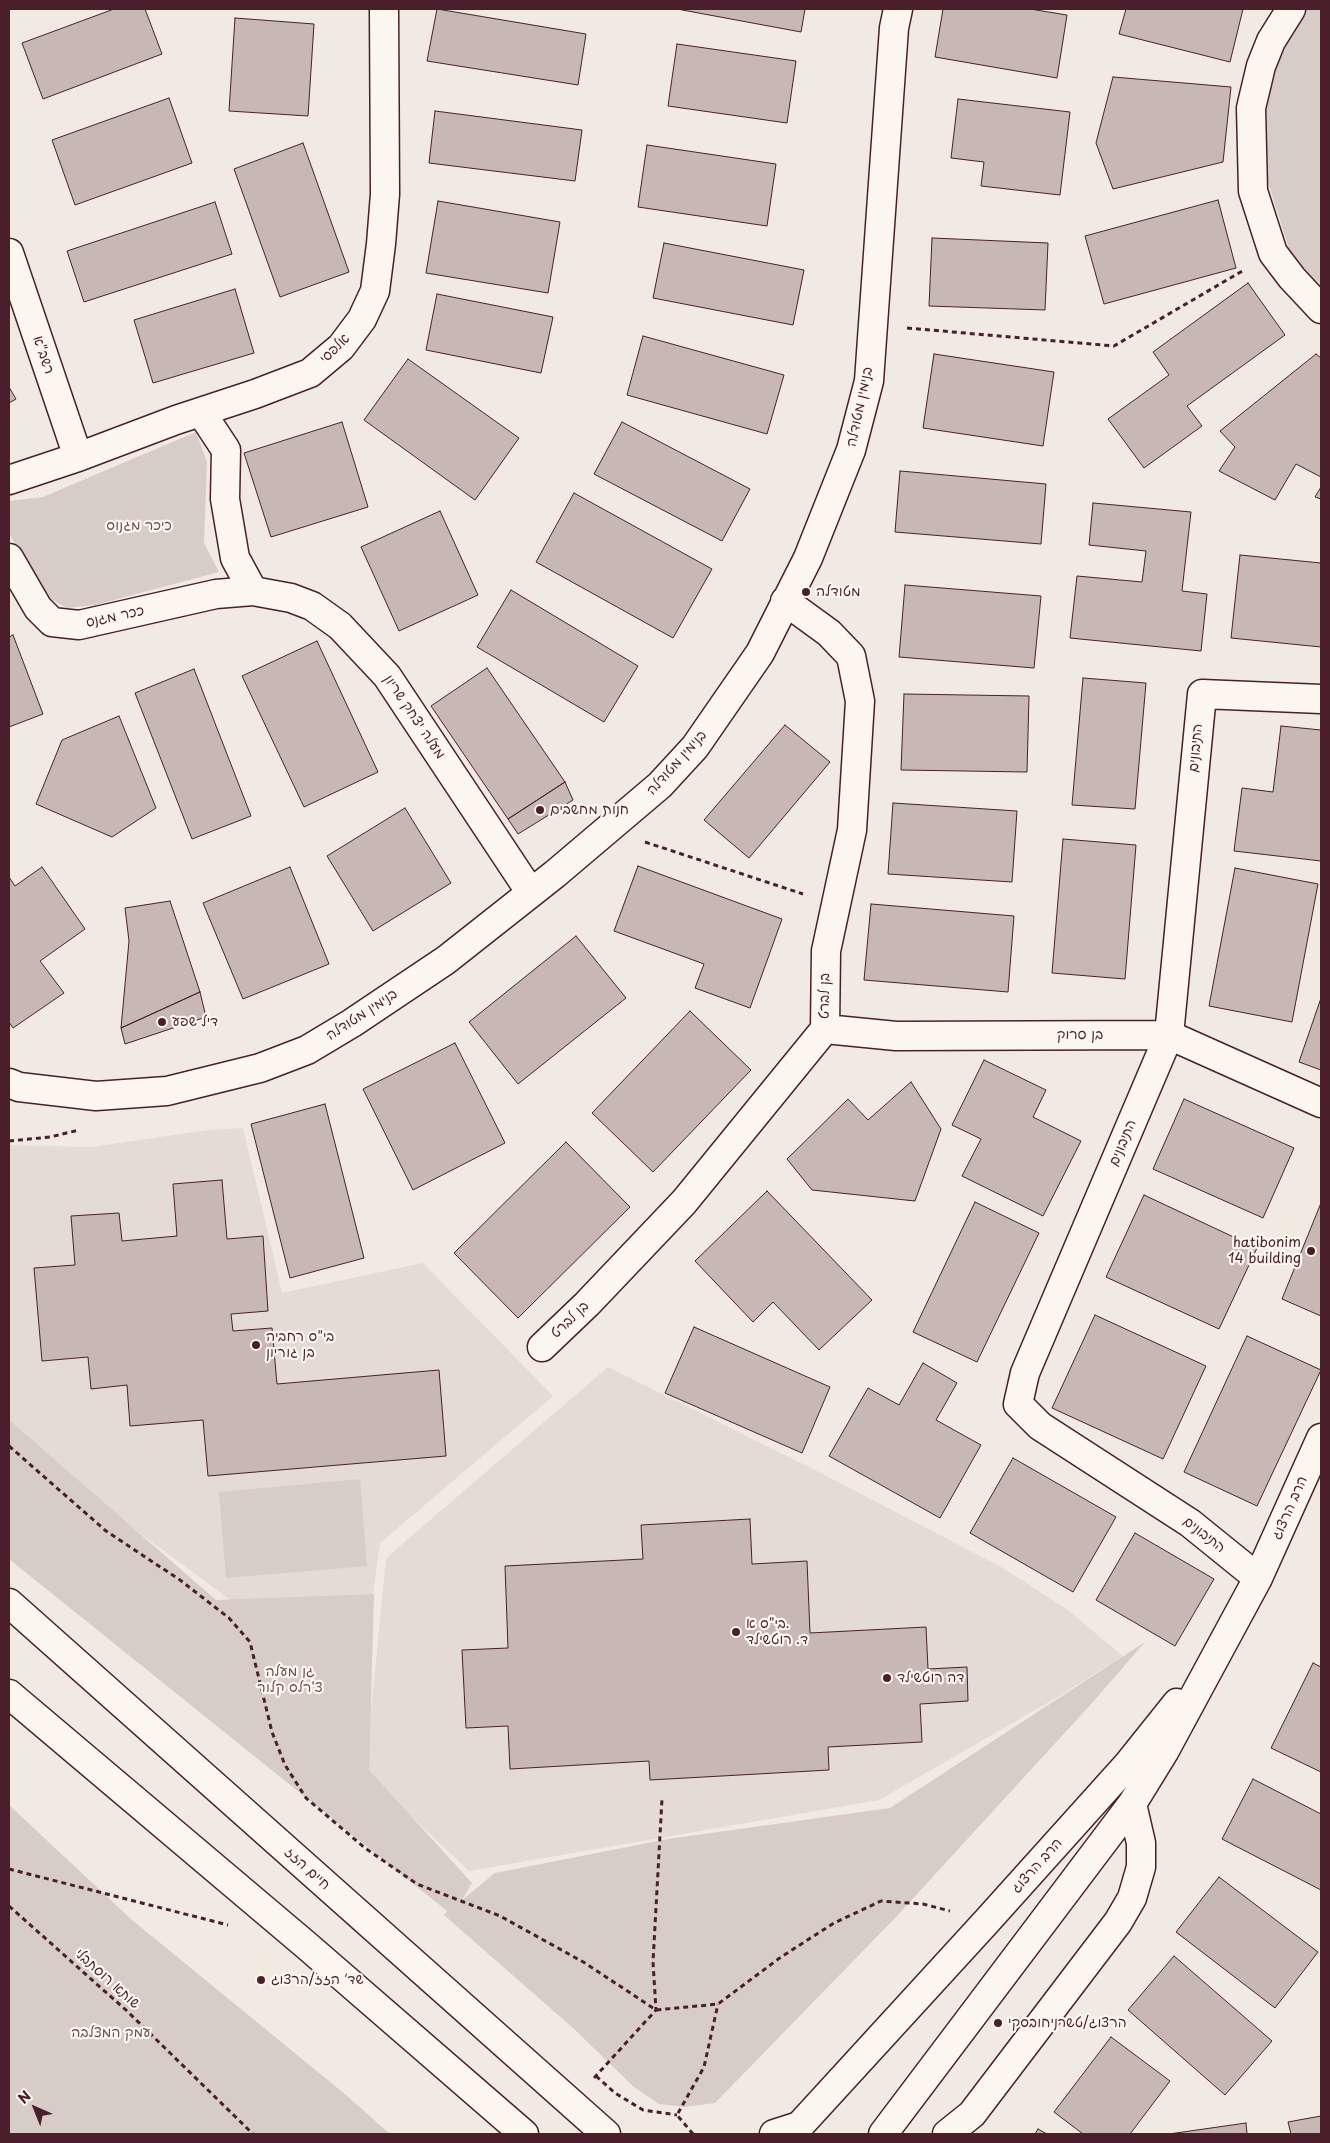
<!DOCTYPE html>
<meta charset="utf-8">
<style>
body{margin:0}
#map{position:relative;width:1330px;height:2143px;overflow:hidden;background:#f0eae0;font-family:"Playpen Sans",sans-serif}
canvas{display:block}
.frame{position:absolute;inset:0;border:10px solid #4a1f2b;pointer-events:none}
.north{position:absolute;left:10px;top:2083px;width:50px;height:50px;-webkit-text-stroke:4px #fbf7ec;paint-order:stroke;rotate:316deg;font-size:14px;font-weight:700;line-height:20px;text-align:center;color:#4a1f2b}
.north::after{content:'';display:block;margin:auto;width:18px;height:22px;background:#4a1f2b;clip-path:polygon(50% 0,100% 100%,50% 72%,0 100%)}
</style>
<div id="map">
<canvas width="1330" height="2143"></canvas>
<div class="frame"></div>
<div class="north">N</div>
</div>
<script>
const g = document.querySelector('canvas').getContext('2d');
g.lineJoin = 'round';
function fill(path, color) {
  g.fillStyle = color;
  g.fill(path, 'evenodd');
}
function toPath(rows) {
  const path = new Path2D();
  for (const r of rows) {
    path.moveTo(r[0], r[1]);
    for (let i = 2; i < r.length; i += 2) path.lineTo(r[i], r[i + 1]);
  }
  return path;
}
function strokePath(path, color, width, dash) {
  g.strokeStyle = color;
  g.lineWidth = width;
  g.lineCap = dash ? 'butt' : 'round';
  g.setLineDash(dash || []);
  g.stroke(path);
}
function label(font, color, halo, rows, align = 'center') {
  g.font = font + ' "Playpen Sans","Playpen Sans Hebrew",sans-serif';
  g.lineWidth = 4.5;
  g.setLineDash([]);
  g.textBaseline = 'middle';
  g.strokeStyle = halo;
  g.fillStyle = color;
  for (const [text, x, y, turn = 0] of rows) {
    g.save();
    g.translate(x, y);
    g.rotate((+turn || 0) * Math.PI / 180);
    g.textAlign = isNaN(turn) ? turn : align;
    if (halo) g.strokeText(text, 0, 0);
    g.fillText(text, 0, 0);
    g.restore();
  }
}
fill(toPath([
 [243,1128,282,1293,423,1263,553,1396,380,1543,373,1594,233,1602,133,1528,9,1429,9,1145,92,1147,208,1130],
 [608,1367,817,1471,1001,1567,1065,1608,1123,1656,1061,1695,879,1800,469,1871,365,1772,386,1558]
]), '#e4dbd2');
fill(toPath([
 [1301,9,1321,9,1321,285,1292,258,1267,179,1264,138,1267,100,1284,27],
 [196,432,207,462,204,543,219,572,95,605,67,608,49,598,9,534,9,501,43,497],
 [9,1420,216,1600,374,1594,369,1770,472,1883,462,1900,495,1873,668,1839,890,1808,1145,1642,1092,1703,896,1917,715,2103,684,2107,659,2104,634,2087,573,2028,444,1915,447,1911,9,1559],
 [360,1479,367,1566,226,1578,219,1492],
 [9,1805,132,1920,346,2095,390,2134,9,2134]
]), '#d8ccc6');
const building = toPath([
 [114,9,145,9,162,54,43,99,22,43,114,9],
 [437,9,586,34,578,85,427,61,437,9],
 [677,9,805,9,801,32,677,9],
 [943,9,1030,9,1067,15,1057,78,935,57,943,9],
 [1126,9,1243,9,1230,62,1119,34,1126,9],
 [235,18,314,24,308,116,229,111,235,18],
 [677,44,796,61,787,123,668,106,677,44],
 [1113,77,1231,87,1223,162,1113,189,1096,143,1113,77],
 [169,98,192,163,75,205,52,140,169,98],
 [958,99,1070,112,1060,195,981,186,984,162,951,158,958,99],
 [435,111,582,130,575,181,429,163,435,111],
 [303,143,349,272,280,297,234,169,303,143],
 [647,145,776,164,767,226,638,207,647,145],
 [1218,200,1236,268,1104,304,1085,236,1218,200],
 [438,201,560,222,548,293,426,273,438,201],
 [215,202,232,254,84,302,67,251,215,202],
 [932,238,1048,243,1045,310,929,306,932,238],
 [664,243,804,270,793,325,653,298,664,243],
 [1248,283,1285,335,1187,406,1202,426,1144,468,1108,419,1169,375,1153,352,1248,283],
 [235,289,254,353,153,383,134,320,235,289],
 [437,294,553,317,541,373,426,350,437,294],
 [643,336,784,375,767,434,627,395,643,336],
 [934,354,1054,372,1043,446,923,428,934,354],
 [1316,354,1321,358,1321,477,1296,464,1275,500,1219,471,1235,447,1220,431,1316,354],
 [408,359,519,438,475,500,364,420,408,359],
 [9,387,16,399,9,403,9,387],
 [342,422,368,507,271,537,244,453,342,422],
 [622,422,750,489,722,541,594,474,622,422],
 [900,471,1046,484,1041,544,895,532,900,471],
 [1321,487,1321,499,1315,497,1321,487],
 [574,493,712,569,673,638,536,562,574,493],
 [1093,503,1191,512,1182,591,1207,594,1201,651,1070,638,1077,576,1142,582,1146,551,1089,545,1093,503],
 [440,511,478,595,399,631,361,547,440,511],
 [1240,555,1321,563,1321,647,1231,638,1240,555],
 [905,585,1041,596,1034,668,899,657,905,585],
 [511,590,638,666,604,722,477,647,511,590],
 [13,635,43,714,9,727,9,637,13,635],
 [317,641,378,772,304,807,242,676,317,641],
 [487,668,565,782,508,819,431,706,487,668],
 [194,669,251,816,192,839,135,693,194,669],
 [1083,678,1146,683,1135,809,1072,805,1083,678],
 [904,694,1029,696,1027,772,901,770,904,694],
 [119,716,156,808,112,837,36,804,62,740,119,716],
 [785,725,830,762,749,858,704,820,785,725],
 [1281,726,1321,730,1321,861,1234,851,1242,788,1273,792,1281,726],
 [565,782,573,800,518,834,508,819,565,782],
 [893,803,1017,811,1012,882,888,874,893,803],
 [405,808,451,883,373,931,327,856,405,808],
 [1063,839,1136,845,1125,979,1052,973,1063,839],
 [638,866,782,919,750,1008,695,988,704,964,614,931,638,866],
 [42,867,85,929,40,961,64,993,13,1028,9,1022,9,877,15,886,42,867],
 [290,867,329,964,243,999,203,903,290,867],
 [1235,868,1318,884,1292,1022,1209,1006,1235,868],
 [170,901,200,992,121,1028,129,941,125,908,170,901],
 [871,904,1014,916,1008,992,864,980,871,904],
 [576,936,626,998,518,1084,469,1022,576,936],
 [200,992,206,1017,125,1044,121,1028,200,992],
 [1321,998,1321,1070,1299,1062,1321,998],
 [690,1011,751,1070,653,1172,592,1113,690,1011],
 [455,1043,505,1143,413,1190,363,1089,455,1043],
 [984,1060,1046,1090,1033,1117,1081,1141,1043,1216,962,1176,981,1139,952,1125,984,1060],
 [911,1082,941,1129,915,1201,812,1190,787,1159,848,1099,868,1120,911,1082],
 [1184,1099,1294,1148,1263,1218,1153,1169,1184,1099],
 [325,1104,364,1258,290,1278,251,1124,325,1104],
 [566,1142,630,1207,518,1318,454,1253,566,1142],
 [222,1180,227,1239,263,1236,268,1311,231,1314,233,1331,272,1328,277,1384,439,1370,446,1456,208,1476,203,1420,130,1426,127,1385,91,1389,88,1357,42,1361,34,1268,75,1265,71,1216,119,1213,122,1241,177,1236,173,1184,222,1180],
 [767,1191,872,1300,819,1350,773,1302,753,1322,695,1261,767,1191],
 [1144,1195,1257,1248,1219,1329,1106,1277,1144,1195],
 [975,1202,1039,1233,977,1362,913,1332,975,1202],
 [1321,1203,1321,1316,1282,1299,1321,1203],
 [1095,1315,1206,1366,1163,1459,1052,1408,1095,1315],
 [694,1327,830,1387,802,1453,665,1393,694,1327],
 [1247,1336,1321,1370,1257,1506,1184,1472,1247,1336],
 [923,1363,957,1383,936,1420,981,1445,940,1518,829,1456,868,1388,899,1405,923,1363],
 [1013,1458,1116,1517,1073,1592,970,1533,1013,1458],
 [750,1519,752,1564,807,1561,810,1633,926,1627,928,1669,967,1667,968,1701,920,1704,922,1742,828,1747,829,1770,650,1780,649,1761,510,1769,508,1726,466,1728,462,1650,508,1648,505,1566,643,1559,641,1525,750,1519],
 [1135,1533,1214,1579,1175,1646,1096,1600,1135,1533],
 [1313,1663,1321,1667,1321,1772,1271,1748,1313,1663],
 [1253,1779,1321,1814,1321,1890,1222,1839,1253,1779],
 [1219,1877,1318,1952,1275,2008,1176,1932,1219,1877],
 [1174,1956,1272,2041,1225,2095,1128,2010,1174,1956],
 [1111,2037,1170,2081,1130,2134,1083,2134,1054,2112,1111,2037],
 [1321,2116,1321,2134,1291,2134,1288,2122,1321,2116],
 [1246,2123,1247,2134,1169,2134,1246,2123],
 [1038,2129,1047,2134,1035,2134,1038,2129]
]);
fill(building, '#c8b8b3');
strokePath(building, '#4a1f2b', 1);
const minor = toPath([
 [1291,9,1271,41,1261,66,1251,108,1253,191,1273,253,1292,278,1321,309],
 [9,253,78,457],
 [201,412,226,450,225,499,235,558,253,591],
 [9,480,78,457,176,420,255,394,310,373,341,347,362,319,375,291,381,244,385,194,384,9],
 [9,558,38,608,52,622,79,625,216,594,253,591,291,598,312,606,340,626,387,676,531,893],
 [825,1029,896,1036,1169,1035,1321,1103],
 [9,1083,19,1087,96,1096,167,1091,260,1068,307,1050,352,1023,446,960,555,874,660,785,695,747,760,653,808,558,851,450,869,381,894,28,898,9],
 [542,1347,587,1304,684,1202,825,1029,826,951,852,830,860,701,851,656,829,633,785,601],
 [1258,1578,1190,1523,1040,1426,1018,1404,1025,1373,1169,1035,1202,694,1321,699],
 [792,2134,987,1921,1129,1763,1177,1703],
 [883,2134,1132,1804,1164,1752,1258,1578,1321,1438],
 [947,2134,972,2114,1118,1922,1132,1898,1141,1867,1141,1843,1132,1804]
]);
const major = toPath([
 [9,1603,606,2134],
 [9,1694,306,1945,524,2134],
 [774,2134,799,2126]
]);
strokePath(minor, '#4a1f2b', 31);
strokePath(major, '#4a1f2b', 31);
strokePath(toPath([
 [907,328,1114,346,1244,270],
 [645,842,803,894],
 [9,1141,50,1137,79,1130],
 [9,1446,106,1531,180,1580,229,1618,250,1642,272,1732,285,1765,306,1798,365,1848,417,1884,500,1916,585,1963,656,2010,718,2004,781,1957,834,1923,881,1901,923,1904,950,1911],
 [9,1869,228,1925],
 [9,1906,127,2011,253,2134],
 [596,2076,615,2093,643,2110,677,2115],
 [594,2078,656,2010,653,1962,662,1799],
 [693,2134,677,2115,704,2067,718,2004]
]), '#4a1f2b', 3, [5, 4]);
strokePath(minor, '#fbf7ec', 28);
strokePath(major, '#fbf7ec', 28);
for (const [x, y, r, color] of [
 [806,592,5,"#4a1f2b"],
 [540,810,5,"#4a1f2b"],
 [162,1022,5,"#4a1f2b"],
 [1311,1251,5,"#4a1f2b"],
 [256,1345,5,"#4a1f2b"],
 [736,1632,5,"#4a1f2b"],
 [887,1678,5,"#4a1f2b"],
 [261,1980,5,"#4a1f2b"],
 [998,2023,5,"#4a1f2b"]
]) {
  const dot = new Path2D();
  dot.arc(x, y, r, 0, 2 * Math.PI);
  g.fillStyle = color;
  g.fill(dot);
  strokePath(dot, '#fbf7ec', 2);
}
label('14px', '#4a1f2b', '#fbf7ec', [
 ["אלפסי",335,349,-45],
 ["רשב\"א",43,355,71],
 ["בנימין מטודלה",860,407,-78],
 ["ככר מגנס",115,617,-12],
 ["מעלה יצחק שריון",414,717,56],
 ["התיבונים",1196,748,-85],
 ["בנימין מטודלה",677,763,-48],
 ["בן לברט",825,996,-89],
 ["בנימין מטודלה",362,1015,-33],
 ["בן סרוק",1080,1035],
 ["התיבונים",1123,1143,-67],
 ["בן לברט",570,1320,-44],
 ["הרב הרצוג",1290,1508,-66],
 ["התיבונים",1204,1535,38],
 ["הרב הרצוג",1037,1866,-48],
 ["חיים הזז",307,1869,42],
 ["שותא רוסתבלי",107,1979,42]
]);
label('14px', '#6e4a52', '#fbf7ec', [
 ["כיכר מגנוס",139,526],
 ["גן מעלה",290,1672],
 ["צ'רלס קלור",290,1688],
 ["עמק המצלבה",111,2033]
]);
label('14px', '#4a1f2b', '#fbf7ec', [
 ["מטודלה",816,592],
 ["חנות מחשבים",550,810],
 ["דיל שפע",172,1022],
 ["hatibonim",1301,1243,"right"],
 ["14 building",1301,1259,"right"],
 ["בי\"ס רחביה",266,1337],
 ["בן גוריון",266,1353],
 ["בי\"ס א.",746,1624],
 ["ד. רוטשילד",746,1640],
 ["דה רוטשילד",897,1678],
 ["שד׳ הזז/הרצוג",271,1980],
 ["הרצוג/טשרניחובסקי",1008,2023]
], 'left');
</script>
